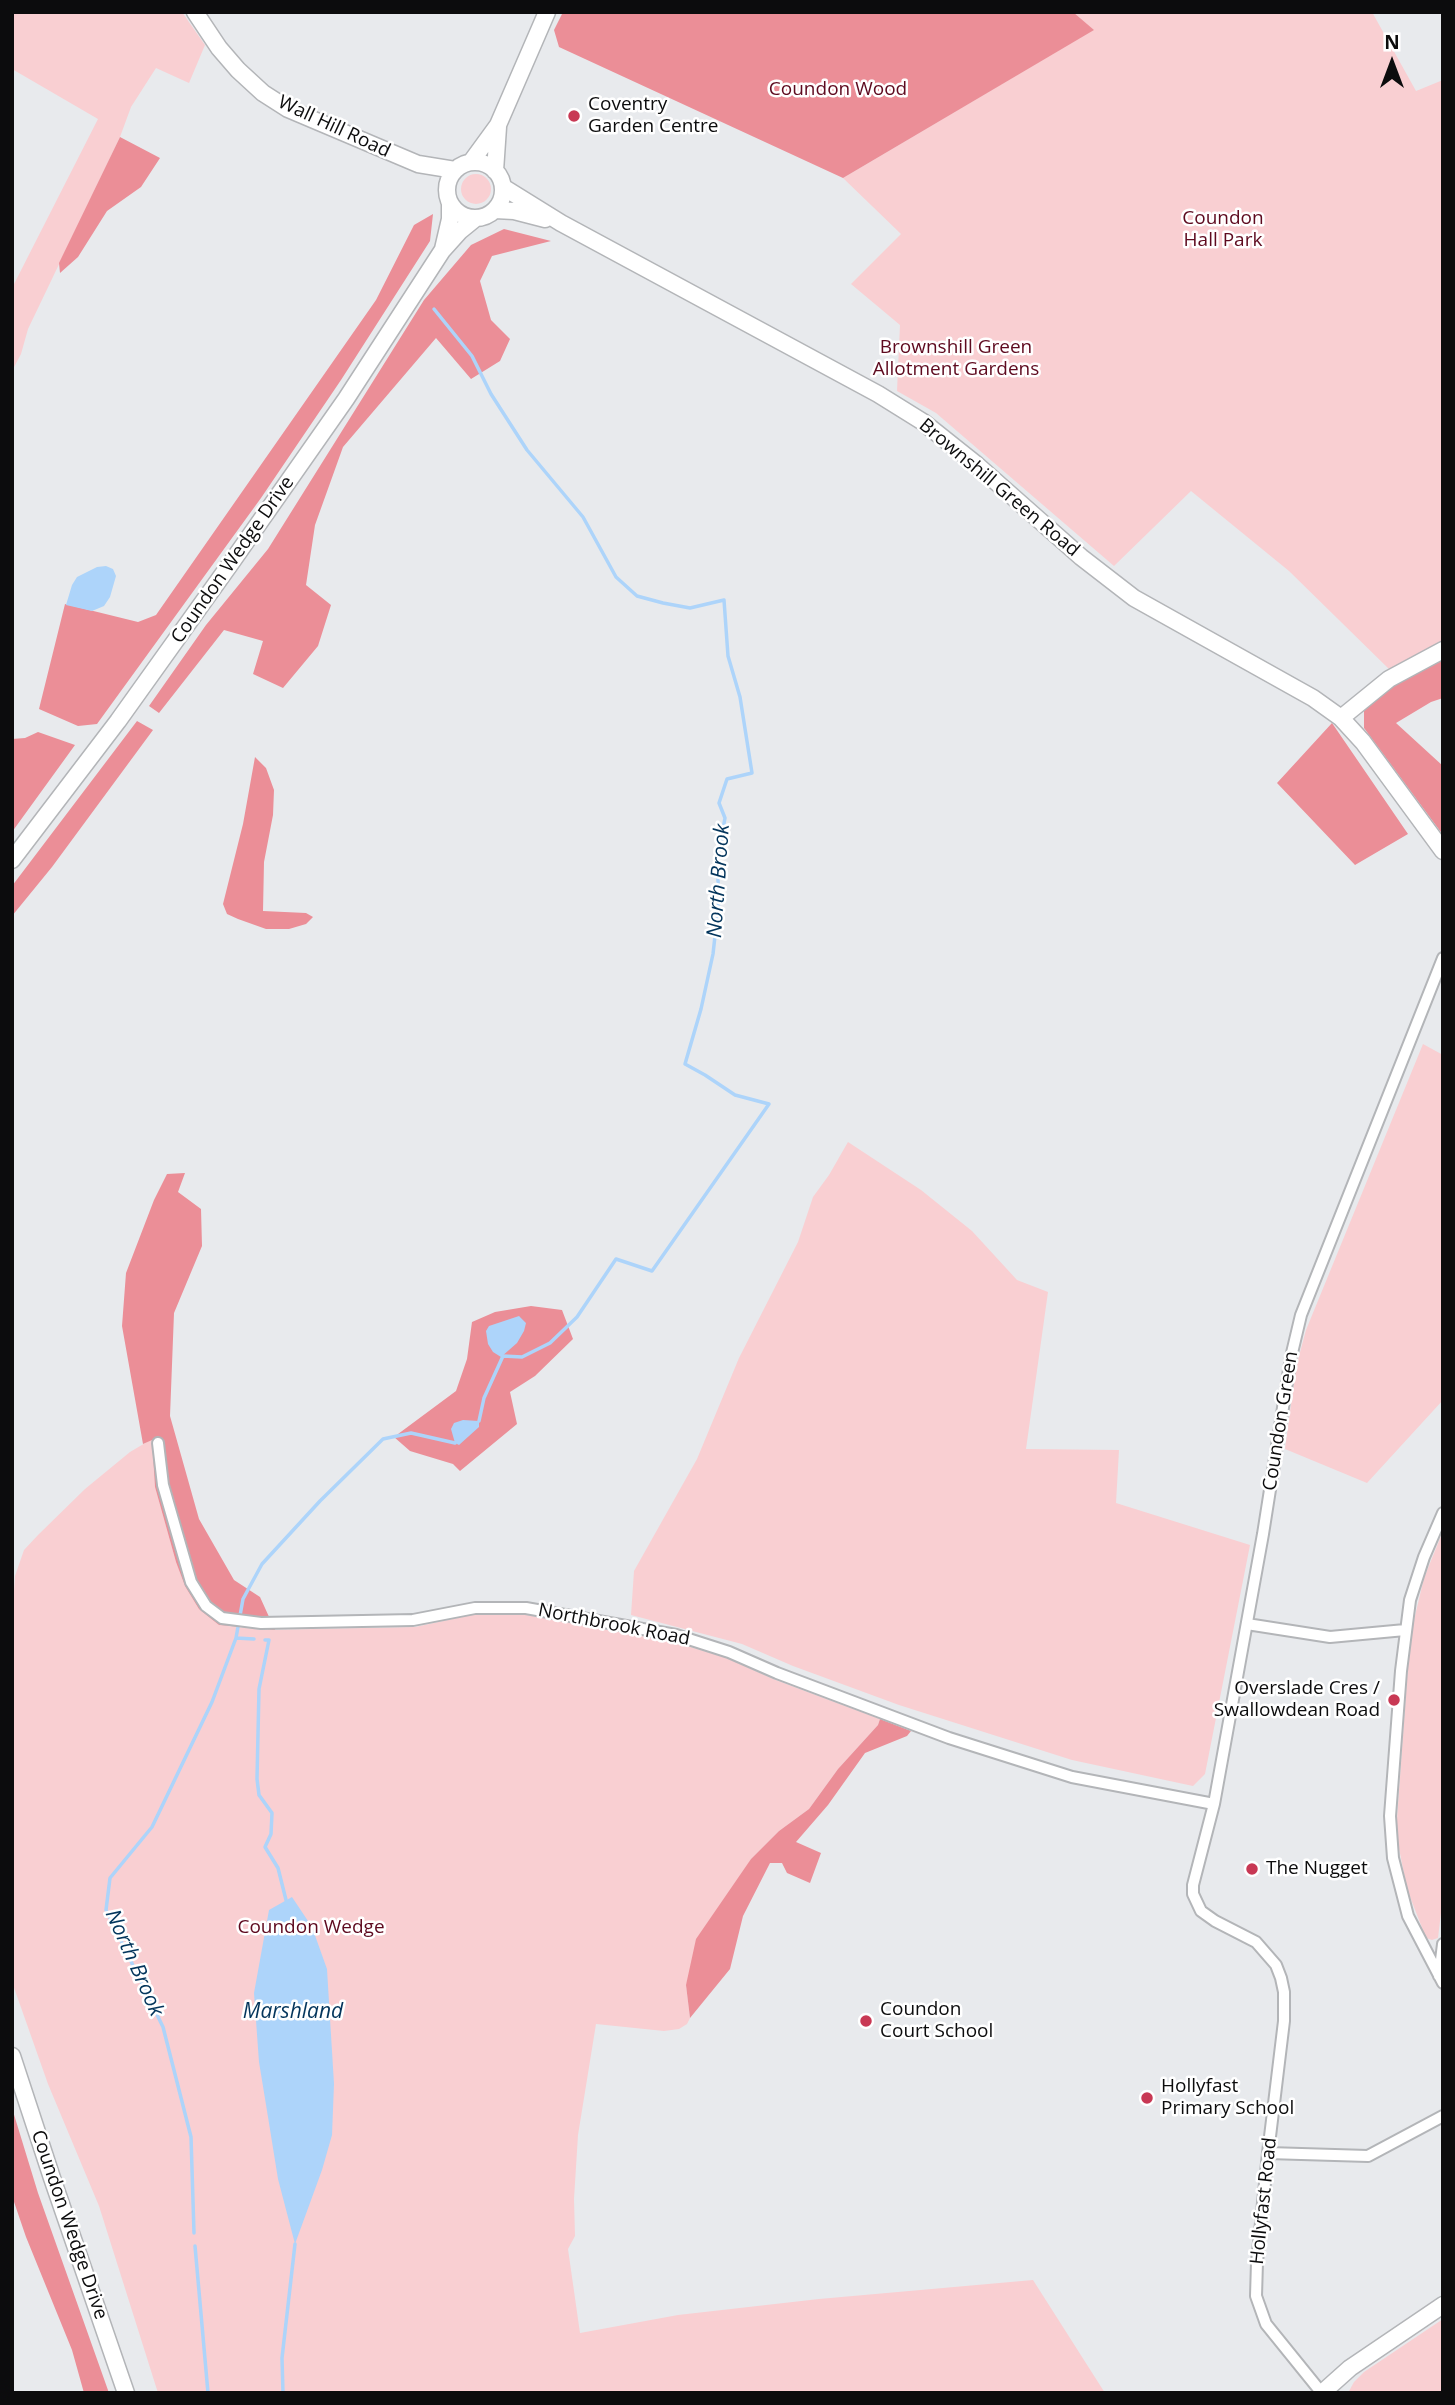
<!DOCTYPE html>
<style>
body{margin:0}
#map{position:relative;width:1455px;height:2405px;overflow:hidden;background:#e8eaed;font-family:"Open Sans",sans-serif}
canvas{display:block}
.frame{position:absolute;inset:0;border:14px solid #0c0c0d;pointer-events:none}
.north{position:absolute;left:1357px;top:28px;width:70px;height:70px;-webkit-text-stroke:5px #fff;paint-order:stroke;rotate:0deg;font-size:19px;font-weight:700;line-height:28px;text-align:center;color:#0c0c0d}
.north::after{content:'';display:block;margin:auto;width:24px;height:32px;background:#0c0c0d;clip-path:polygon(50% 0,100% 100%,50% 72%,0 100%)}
</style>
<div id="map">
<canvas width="1455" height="2405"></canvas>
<div class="frame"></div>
<div class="north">N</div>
</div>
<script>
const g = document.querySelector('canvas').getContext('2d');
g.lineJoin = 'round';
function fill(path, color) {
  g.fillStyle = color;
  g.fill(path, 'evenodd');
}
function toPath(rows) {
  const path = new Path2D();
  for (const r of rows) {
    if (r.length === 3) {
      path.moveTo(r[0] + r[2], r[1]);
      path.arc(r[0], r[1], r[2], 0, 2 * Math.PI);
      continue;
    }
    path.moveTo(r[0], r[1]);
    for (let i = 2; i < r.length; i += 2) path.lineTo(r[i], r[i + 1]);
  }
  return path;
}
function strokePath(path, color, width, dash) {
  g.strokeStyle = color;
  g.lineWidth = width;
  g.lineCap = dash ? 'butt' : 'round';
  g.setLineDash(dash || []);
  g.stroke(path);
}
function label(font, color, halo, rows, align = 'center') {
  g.font = font + ' "Open Sans",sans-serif';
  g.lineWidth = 5;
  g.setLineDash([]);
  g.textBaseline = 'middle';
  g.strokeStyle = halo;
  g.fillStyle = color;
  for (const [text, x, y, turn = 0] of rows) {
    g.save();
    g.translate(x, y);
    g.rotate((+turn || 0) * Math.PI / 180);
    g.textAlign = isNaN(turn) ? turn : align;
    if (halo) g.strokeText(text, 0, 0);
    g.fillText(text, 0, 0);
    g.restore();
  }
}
fill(toPath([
 [12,12,182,12,205,45,189,83,156,68,131,107,120,137,28,329,21,354,12,371,12,288,98,119,12,69],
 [1073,12,1372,12,1416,91,1443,80,1443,640,1390,670,1289,571,1191,491,1114,566,936,413,897,391,900,325,851,284,901,234,843,178,1093,30],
 [476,189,15],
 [1423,1044,1443,1055,1443,1400,1367,1483,1285,1449,1296,1367,1306,1330],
 [848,1142,921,1190,972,1231,1017,1280,1048,1292,1026,1449,1119,1450,1116,1503,1250,1545,1205,1774,1193,1786,1072,1760,899,1705,793,1666,742,1644,631,1615,634,1571,697,1459,739,1358,798,1242,813,1197,829,1175],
 [152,1439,155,1487,176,1562,185,1586,219,1625,264,1630,415,1627,476,1614,527,1615,674,1642,727,1658,773,1679,880,1719,878,1725,838,1769,809,1809,779,1831,751,1859,686,1985,690,2018,687,2024,679,2029,664,2031,596,2024,578,2135,574,2199,575,2236,568,2249,580,2333,678,2315,819,2299,1033,2280,1105,2393,158,2393,99,2206,48,2084,12,1982,12,1622,15,1576,24,1550,38,1535,85,1489,130,1452],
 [1443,1531,1443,1896,1438,1938,1432,1940,1426,1938,1407,1889,1396,1833,1410,1637,1424,1578],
 [1443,2319,1443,2393,1348,2393,1354,2382,1364,2372]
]), '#f9cfd2');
fill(toPath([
 [563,12,1073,12,1094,30,843,178,559,47,554,30],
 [120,137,160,158,141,187,107,211,78,257,60,273,59,263],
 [433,214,430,241,341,380,261,498,97,724,78,726,39,709,65,604,138,622,156,615,376,300,414,225],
 [504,229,551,241,492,256,480,281,491,320,510,339,500,361,471,379,436,338,343,447,315,525,306,585,331,605,318,646,283,688,253,674,263,641,224,630,159,713,149,706,206,625,268,549,424,300,471,245],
 [1443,658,1443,698,1431,702,1396,723,1443,766,1443,835,1364,728,1364,711,1398,680],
 [137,721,153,730,52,867,12,916,12,886],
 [1332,723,1408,834,1355,865,1277,783],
 [38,732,75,745,12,832,12,739,25,738],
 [255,757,266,768,274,790,273,815,264,862,263,911,306,913,313,917,306,924,289,929,266,929,238,919,227,914,223,904,243,824],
 [185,1173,178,1192,201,1209,202,1246,174,1313,170,1416,199,1519,234,1580,260,1597,275,1630,219,1625,199,1609,185,1586,176,1562,155,1487,152,1440,143,1444,122,1326,126,1273,154,1200,167,1174],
 [531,1306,562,1310,573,1339,535,1376,510,1392,517,1424,460,1471,453,1464,410,1451,394,1437,456,1391,467,1359,472,1322,495,1312],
 [880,1719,911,1731,907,1736,865,1753,828,1805,796,1842,821,1853,810,1883,787,1873,782,1863,770,1863,743,1916,730,1969,690,2018,686,1985,696,1939,751,1859,779,1831,809,1809,838,1769,878,1725],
 [12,2108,38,2193,109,2393,84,2393,72,2350,26,2237,12,2196]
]), '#eb8e97');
fill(toPath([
 [106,566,113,569,116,576,110,597,104,606,92,611,66,605,72,585,77,577,97,567],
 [519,1316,526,1323,524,1331,517,1343,501,1357,493,1352,488,1344,486,1331,489,1326],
 [463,1420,479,1421,479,1427,459,1445,455,1443,451,1429,454,1423],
 [292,1897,312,1927,327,1969,334,2084,332,2135,322,2170,295,2244,278,2179,268,2117,259,2062,254,1993,269,1910]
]), '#add4fa');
strokePath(toPath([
 [434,309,472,356,491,394,527,450,583,517,616,577,637,596,663,603,690,608,724,600,728,656,740,697,752,773,727,779,719,803,725,818,717,861,719,900,713,954,701,1009,685,1064,705,1075,735,1095,769,1104,652,1271,616,1259,577,1317,550,1343,522,1357,503,1356,484,1398,479,1421],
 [236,1638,254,1639],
 [265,1640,269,1640,259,1689,257,1779,259,1795,272,1813,271,1834,265,1847,278,1868,286,1900],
 [194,2233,191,2137,163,2027,106,1910,110,1878,152,1827,212,1702,236,1638,243,1599,262,1564,320,1501,383,1439,411,1433,455,1443],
 [195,2246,208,2393],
 [283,2393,282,2358,295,2244]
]), '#add4fa', 3.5);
const street = toPath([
 [158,1443,163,1485,191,1582,206,1606,222,1618,261,1623,413,1620,475,1608,526,1608,676,1635,729,1652,777,1673,949,1738,1072,1777,1214,1804],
 [1443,1513,1424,1557,1410,1600,1401,1671,1390,1816,1393,1858,1408,1916,1443,1983],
 [1247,1624,1330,1637,1405,1630],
 [1439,1976,1443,1944],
 [1268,2153,1368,2156,1443,2116],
 [1321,2392,1266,2324,1256,2296,1257,2262,1268,2153,1284,2021,1284,1992,1281,1978,1276,1965,1256,1942,1215,1921,1201,1911,1193,1894,1193,1885,1214,1804,1263,1534,1291,1357,1301,1315,1443,958]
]);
const secondary = toPath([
 [195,12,219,48,238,70,263,93,288,109,418,164,455,170],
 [471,162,498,125,547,12],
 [475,190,28],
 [495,171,498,127],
 [503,187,561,223,878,394,923,422,977,465,1081,557,1134,598,1313,698,1341,718,1363,742,1443,851],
 [495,210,514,211,545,219],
 [443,249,450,219,450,204],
 [1341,718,1389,679,1443,650],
 [12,860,118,721,231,563,346,399,442,251,460,231,476,218],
 [12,2056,52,2178,126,2393],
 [1322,2393,1350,2368,1443,2305]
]);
strokePath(street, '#b3b5b8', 14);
strokePath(secondary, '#b3b5b8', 19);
strokePath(street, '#fff', 10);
strokePath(secondary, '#fff', 16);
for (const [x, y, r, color] of [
 [574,116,7,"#c83854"],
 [1394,1700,7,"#c83854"],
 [1252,1869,7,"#c83854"],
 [866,2021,7,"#c83854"],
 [1147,2098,7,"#c83854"]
]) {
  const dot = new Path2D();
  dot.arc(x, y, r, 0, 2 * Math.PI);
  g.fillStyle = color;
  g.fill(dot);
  strokePath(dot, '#fff', 2.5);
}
label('19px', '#5e0a1f', '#fff', [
 ["Coundon Wood",838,90],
 ["Coundon",1223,219],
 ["Hall Park",1223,241],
 ["Brownshill Green",956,348],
 ["Allotment Gardens",956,370],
 ["Coundon Wedge",311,1928]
]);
label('19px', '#0c0c0d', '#fff', [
 ["Coventry",588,105],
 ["Garden Centre",588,127],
 ["Overslade Cres /",1380,1689,"right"],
 ["Swallowdean Road",1380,1711,"right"],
 ["The Nugget",1266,1869],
 ["Coundon",880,2010],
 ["Court School",880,2032],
 ["Hollyfast",1161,2087],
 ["Primary School",1161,2109]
], 'left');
label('19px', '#0c0c0d', '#fff', [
 ["Wall Hill Road",334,127,25],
 ["Brownshill Green Road",999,488,40],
 ["Coundon Wedge Drive",233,560,-55],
 ["Coundon Green",1281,1421,-81],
 ["Northbrook Road",614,1625,11],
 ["Hollyfast Road",1264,2201,-84],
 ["Coundon Wedge Drive",69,2225,71]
]);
label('italic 21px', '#03355c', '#fff', [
 ["North Brook",719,881,-86],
 ["North Brook",134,1963,66],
 ["Marshland",293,2012]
]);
</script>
